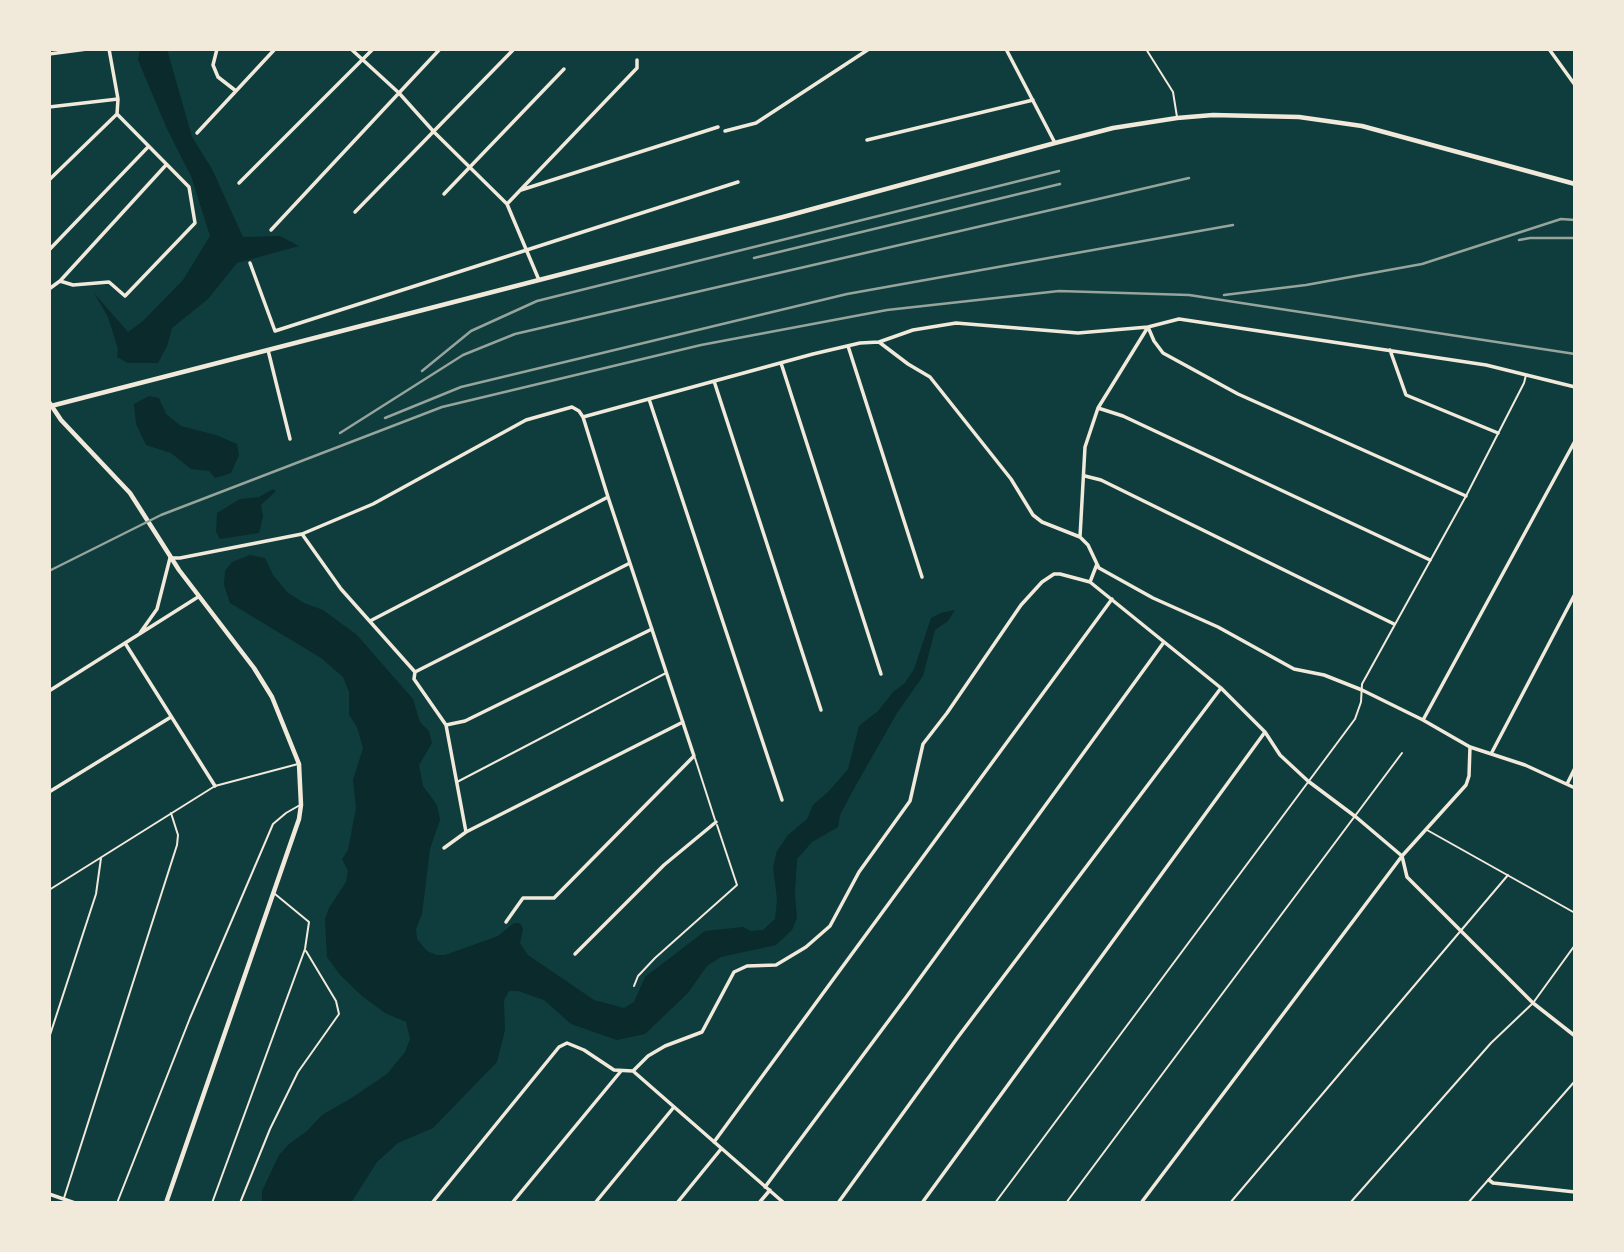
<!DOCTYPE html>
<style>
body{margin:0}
#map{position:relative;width:1624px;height:1252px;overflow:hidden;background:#0f3d3e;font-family:"PT Sans Narrow",sans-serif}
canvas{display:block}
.frame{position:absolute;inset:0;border:51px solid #f1e9da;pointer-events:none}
</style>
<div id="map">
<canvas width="1624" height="1252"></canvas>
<div class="frame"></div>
</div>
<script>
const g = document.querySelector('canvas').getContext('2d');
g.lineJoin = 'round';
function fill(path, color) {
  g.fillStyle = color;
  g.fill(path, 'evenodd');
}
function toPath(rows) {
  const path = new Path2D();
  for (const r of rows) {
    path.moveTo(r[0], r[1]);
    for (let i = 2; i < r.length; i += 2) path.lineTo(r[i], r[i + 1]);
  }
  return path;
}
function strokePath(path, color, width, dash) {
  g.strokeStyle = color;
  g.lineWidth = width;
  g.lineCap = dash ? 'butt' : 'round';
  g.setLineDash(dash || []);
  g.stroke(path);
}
fill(toPath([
 [140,49,167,49,192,137,212,169,243,237,280,236,299,246,237,263,208,299,172,328,167,346,158,363,128,363,117,357,118,349,108,317,94,293,128,332,143,321,183,280,210,236,191,176,167,129,138,60],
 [149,396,159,398,166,414,181,426,216,435,237,444,239,455,231,473,215,478,209,471,191,469,171,453,146,445,136,424,134,404],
 [273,489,276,491,261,505,263,516,259,533,220,539,216,532,217,513,240,499,259,497],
 [250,555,265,558,273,575,287,592,304,603,323,610,357,635,413,699,420,722,429,731,432,743,419,765,423,786,437,805,440,820,430,849,422,914,416,929,417,939,427,951,437,955,445,955,498,936,514,923,520,923,523,929,520,943,528,955,594,1000,624,1008,634,1002,645,977,705,931,743,927,751,931,763,930,775,919,777,899,773,867,777,851,788,835,807,819,813,805,829,791,848,769,859,726,878,711,893,692,905,683,914,669,931,618,941,613,955,610,948,621,935,630,923,676,897,713,851,794,840,815,838,827,812,842,797,859,795,894,797,918,792,930,776,945,721,957,707,966,688,993,645,1034,617,1040,571,1024,544,1000,518,991,509,991,504,1000,505,1030,497,1062,433,1128,398,1143,377,1162,351,1203,262,1203,262,1191,279,1155,289,1144,307,1131,322,1115,353,1097,387,1074,405,1052,410,1039,406,1022,385,1013,362,996,340,975,327,957,325,919,329,908,346,882,348,871,342,859,348,850,356,808,353,780,363,748,357,727,349,715,349,692,343,677,321,658,230,603,224,585,225,571,232,562]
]), '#0a2a2b');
strokePath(toPath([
 [1146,49,1173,92,1177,117],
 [695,758,715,820],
 [457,782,666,673],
 [1427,830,1575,913],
 [49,890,215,786,298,764],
 [634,986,638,976,655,958,737,885,717,825],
 [49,1038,96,894,101,858],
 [64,1198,177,845,178,835,171,813],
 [117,1203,190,1018,273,824,286,813,300,805],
 [212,1203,305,949,309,922,275,894],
 [240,1203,270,1129,298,1072,339,1014,336,1001,306,951],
 [995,1203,1355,719,1361,702,1362,684,1466,496,1524,383,1526,375],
 [1066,1203,1402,753],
 [1230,1203,1508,875],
 [1350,1203,1491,1043,1533,1003,1575,945],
 [1468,1203,1575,1081]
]), '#f1e9da', 2);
strokePath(toPath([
 [217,49,213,65,218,77,236,91],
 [351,49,399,93,434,132,507,204,539,280],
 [1006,49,1055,143],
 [1549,49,1575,85],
 [49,54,87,49],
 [49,107,118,99],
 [725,131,756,123,869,49],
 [197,133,275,49],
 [867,140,1033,100],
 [49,180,117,114],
 [239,183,373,49],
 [521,190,718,127],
 [444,194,564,69],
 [507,204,637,68,637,60],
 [355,212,514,49],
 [271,230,440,49],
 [49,250,148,147],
 [250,263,275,331,738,182],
 [60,281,73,285,109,282,125,296,195,223,189,187,117,114,118,99,109,49],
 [49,289,60,281,166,165],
 [879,342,908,364,930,377,1011,479,1033,515,1042,522,1080,537],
 [848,346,922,577],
 [268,350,290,439],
 [1390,350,1406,395,1498,433],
 [781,363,881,674],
 [714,381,821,710],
 [649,399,782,800],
 [1098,408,1123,416,1430,560],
 [1085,476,1101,480,1394,624],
 [302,534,341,589,415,672,414,679,446,725,466,832],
 [1097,564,1099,568,1153,598,1218,627,1294,669,1324,675,1362,690,1423,720,1470,747,1525,765,1575,788],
 [1090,582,1097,564,1088,545,1080,537,1085,447,1098,408,1148,327,1179,319,1486,365,1575,387],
 [370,621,608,497],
 [140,633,157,609,170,558,180,558,302,534,373,504,526,420,572,407,579,411,583,417,813,354,860,343,879,342,913,330,956,323,1078,333,1148,327,1154,341,1163,353,1238,394,1466,496],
 [125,643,215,786],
 [415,672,630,563],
 [49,691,198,597],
 [1423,720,1575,441],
 [446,725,465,721,652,629],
 [1491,754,1575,594],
 [1567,784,1575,768],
 [49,792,171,717],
 [444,848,466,832,683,722],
 [506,922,523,898,554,898,694,756,608,497,583,417],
 [575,954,664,865,716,822],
 [633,1071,784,1203],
 [714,1142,1112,599],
 [1489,1180,1493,1183,1575,1192],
 [765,1187,907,996,1164,642],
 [49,1194,75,1203],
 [432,1203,559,1047,567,1043,584,1050,614,1070,633,1071,648,1056,665,1046,702,1032,734,972,747,966,776,965,806,947,830,926,859,872,910,801,923,744,947,713,1021,605,1042,582,1054,574,1060,574,1090,582,1221,688,1265,732,1280,755,1308,781,1356,817,1402,856,1407,877,1533,1003,1575,1036],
 [512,1203,621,1071],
 [595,1203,674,1107],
 [677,1203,721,1149],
 [759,1203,770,1190],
 [838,1203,958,1037,1221,688],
 [922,1203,1265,732],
 [1141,1203,1402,856,1466,785,1469,776,1470,747]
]), '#f1e9da', 3.5);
strokePath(toPath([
 [49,402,61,420,130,493,179,570,254,668,272,697,299,764,301,805,299,819,166,1203],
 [51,406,783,217,1055,143,1113,128,1177,118,1213,115,1299,117,1362,126,1575,184]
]), '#f1e9da', 4.5);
strokePath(toPath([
 [1519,240,1530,238,1575,238],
 [754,258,1060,184],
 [1224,295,1306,285,1422,264,1561,219,1575,220],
 [422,371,471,331,537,301,1059,171],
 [385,418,461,387,847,294,1233,225],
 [340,433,463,355,515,334,1189,178],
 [49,571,161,515,442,407,701,345,887,310,1059,291,1189,295,1575,354]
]), '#97a49c', 2.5);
</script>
